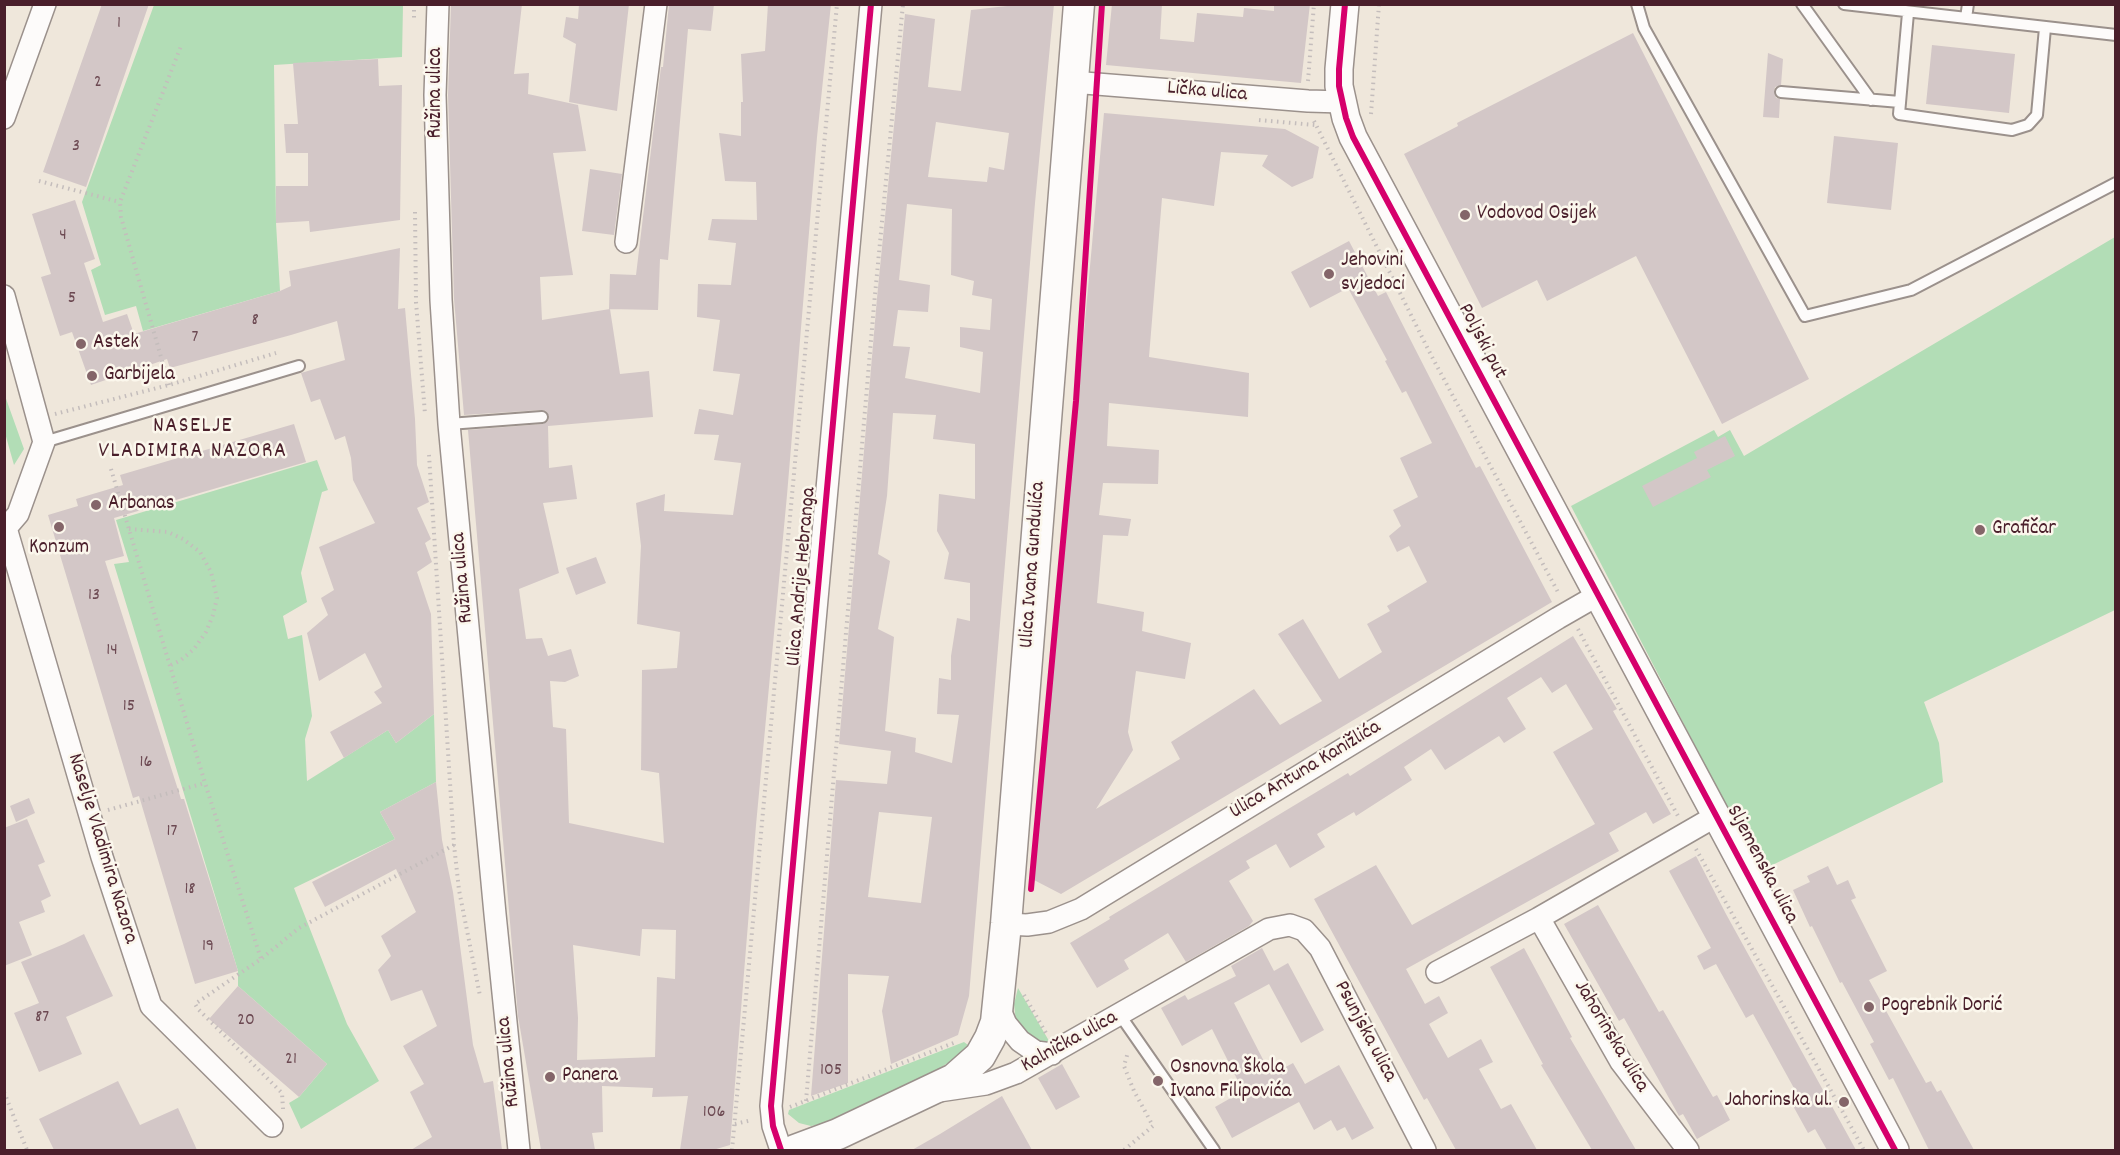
<!DOCTYPE html>
<meta charset="utf-8">
<style>
body{margin:0}
#map{position:relative;width:2120px;height:1155px;overflow:hidden;background:#efe7db;font-family:Dekko,sans-serif}
canvas{display:block}
.frame{position:absolute;inset:0;border:6px solid #4a1f2b;pointer-events:none}
</style>
<div id="map">
<canvas width="2120" height="1155"></canvas>
<div class="frame"></div>
</div>
<script>
const g = document.querySelector('canvas').getContext('2d');
g.lineJoin = 'round';
function fill(path, color) {
  g.fillStyle = color;
  g.fill(path, 'evenodd');
}
function toPath(rows) {
  const path = new Path2D();
  for (const r of rows) {
    path.moveTo(r[0], r[1]);
    for (let i = 2; i < r.length; i += 2) path.lineTo(r[i], r[i + 1]);
  }
  return path;
}
function strokePath(path, color, width, dash) {
  g.strokeStyle = color;
  g.lineWidth = width;
  g.lineCap = dash ? 'butt' : 'round';
  g.setLineDash(dash || []);
  g.stroke(path);
}
function label(font, color, halo, rows, align = 'center') {
  g.font = font + ' Dekko,sans-serif';
  g.lineWidth = 5;
  g.setLineDash([]);
  g.textBaseline = 'middle';
  g.strokeStyle = halo;
  g.fillStyle = color;
  for (const [text, x, y, turn = 0] of rows) {
    g.save();
    g.translate(x, y);
    g.rotate((+turn || 0) * Math.PI / 180);
    g.textAlign = isNaN(turn) ? turn : align;
    if (halo) g.strokeText(text, 0, 0);
    g.fillText(text, 0, 0);
    g.restore();
  }
}
fill(toPath([
 [154,5,403,5,402,57,274,65,276,223,280,291,143,331,136,306,105,315,91,270,101,265,82,202],
 [2115,237,2115,610,1924,702,1939,743,1943,782,1760,871,1571,506,1714,430,1718,437,1730,430,1744,456],
 [4,393,24,449,14,465,5,433],
 [317,460,328,490,322,492,301,573,307,602,283,616,288,639,302,635,312,716,305,739,307,781,388,730,396,743,434,714,436,782,380,812,395,839,294,888,347,1024,379,1081,301,1129,289,1103,299,1097,327,1064,238,986,238,971,114,564,129,562,116,520],
 [1018,988,1052,1046,1034,1042,1016,1022,1014,1004],
 [964,1042,968,1045,957,1057,940,1068,824,1123,811,1126,799,1123,788,1114,789,1110]
]), '#b2ddb6');
fill(toPath([
 [102,4,149,4,86,187,43,172],
 [451,4,522,4,514,74,529,73,528,94,578,105,586,151,553,153,573,275,540,277,542,320,610,309,620,374,649,371,653,417,548,426,549,468,572,465,577,499,543,503,559,573,519,589,526,639,542,638,548,656,571,649,579,676,565,682,550,681,553,727,566,729,569,823,664,843,659,773,641,770,642,670,677,668,680,632,637,624,641,546,636,503,665,494,664,511,733,515,741,463,714,460,719,435,694,434,699,409,733,415,740,374,713,371,720,320,697,317,698,284,731,285,736,243,708,240,712,219,757,220,756,182,725,181,719,133,741,136,741,102,743,102,741,54,765,51,768,4,831,4,817,137,787,495,756,825,730,1145,713,1150,680,1150,688,1096,652,1097,653,1088,602,1086,603,1132,592,1133,595,1150,541,1150,518,1016,468,430,543,424,548,421,549,416,546,411,541,410,464,415,454,299,448,95],
 [642,929,676,930,675,979,657,977,655,1057,577,1060,578,1018,573,945,640,956],
 [579,4,629,4,617,111,569,102,576,44,563,37,566,17,578,19],
 [669,4,714,4,711,31,688,29,668,260,660,259,658,310,609,309,610,274,636,275,661,67,663,67],
 [1007,4,1054,4,1035,203,969,996,958,1035,891,1064,882,1011,889,976,848,974,848,1083,811,1096,836,780,887,784,891,751,839,744,877,298,905,14,935,19,928,87,961,91,971,10,1007,6],
 [936,122,1009,133,1004,170,989,167,987,182,928,177],
 [907,204,952,209,951,275,974,281,972,295,992,299,990,330,960,327,960,347,983,352,980,393,905,378,910,347,893,346,898,310,928,312,930,285,899,280],
 [893,413,936,415,933,439,975,444,975,499,939,494,937,531,949,553,944,579,970,583,970,621,957,618,951,656,951,680,939,678,937,714,959,715,952,763,915,752,916,738,885,731,894,637,878,629,890,561,878,554,887,496],
 [879,812,932,817,921,903,868,897],
 [1112,4,1162,4,1160,39,1194,42,1197,13,1243,17,1244,8,1274,11,1274,4,1310,4,1301,83,1106,65],
 [1633,33,1809,379,1722,424,1636,256,1547,301,1537,280,1482,308,1404,154,1458,126,1457,123],
 [1932,45,2015,54,2009,113,1926,104],
 [1768,53,1783,59,1781,85,1775,87,1774,92,1776,98,1780,99,1779,118,1763,117],
 [378,59,379,86,402,85,400,220,310,232,309,221,276,223,276,186,308,186,308,153,286,153,284,124,298,124,293,63],
 [1104,113,1285,129,1319,147,1313,178,1292,187,1262,166,1268,155,1221,152,1214,206,1162,198,1149,357,1249,373,1248,417,1109,403,1107,446,1159,450,1158,484,1103,483,1099,515,1131,519,1128,536,1103,535,1097,603,1144,612,1142,631,1191,643,1185,679,1136,671,1128,732,1133,750,1096,809,1180,759,1171,742,1254,689,1280,725,1322,701,1278,634,1303,619,1339,679,1382,652,1367,624,1390,611,1387,606,1427,582,1409,546,1397,552,1389,536,1401,526,1393,510,1418,497,1400,458,1432,443,1406,391,1402,393,1385,361,1387,360,1348,288,1310,308,1291,272,1349,241,1378,296,1386,292,1476,468,1480,466,1552,602,1061,894,1034,880],
 [1834,136,1898,143,1891,210,1827,203],
 [590,169,622,174,614,235,582,231],
 [75,200,95,259,84,263,103,322,127,314,134,334,280,291,291,286,289,271,400,248,398,309,405,308,415,419,417,465,429,502,417,508,431,539,425,543,432,562,417,572,431,614,434,714,396,743,388,730,344,758,330,732,382,703,374,692,382,687,365,653,319,681,307,633,328,615,321,598,334,590,319,547,375,523,353,480,351,458,345,436,335,440,320,399,311,402,301,373,345,360,337,321,291,335,170,368,167,359,91,385,72,332,60,336,41,277,51,274,32,214],
 [294,424,306,462,114,518,124,556,105,561,181,799,184,799,238,971,195,984,139,796,133,798,48,515,78,506,76,499,123,485,120,475],
 [1725,436,1735,456,1707,470,1711,477,1653,507,1642,486,1697,458,1694,452],
 [596,557,606,583,576,595,566,568],
 [1573,636,1617,709,1613,711,1671,814,1653,824,1646,812,1609,833,1619,851,1406,969,1425,1004,1439,996,1448,1013,1429,1024,1448,1058,1481,1039,1493,1062,1479,1069,1501,1109,1511,1104,1537,1150,1456,1150,1427,1098,1424,1100,1314,899,1376,865,1412,925,1595,824,1553,752,1593,729,1566,684,1552,693,1541,677,1507,698,1526,729,1504,743,1499,736,1445,770,1431,749,1404,767,1412,780,1356,816,1354,812,1317,834,1325,847,1290,868,1276,844,1246,861,1250,868,1229,881,1253,921,1249,926,1186,962,1168,933,1124,960,1129,969,1097,988,1070,943,1110,919,1109,917,1348,773,1350,776],
 [436,782,442,840,453,892,473,1045,484,1083,493,1081,502,1150,411,1150,432,1137,410,1092,424,1084,403,1046,437,1026,422,990,391,1001,378,970,391,956,381,936,416,912,396,869,325,907,312,882,395,839,380,812],
 [29,798,35,813,16,822,10,806],
 [27,819,45,862,38,865,51,896,41,901,45,912,19,922,32,955,4,966,4,828],
 [1696,856,1726,914,1856,1150,1827,1150,1815,1129,1808,1133,1792,1104,1800,1099,1753,1014,1746,1018,1716,964,1704,970,1697,956,1711,948,1669,871],
 [1828,866,1837,885,1848,880,1856,898,1851,900,1887,971,1869,980,1926,1083,1931,1081,1937,1092,1941,1090,1974,1150,1929,1150,1893,1078,1889,1080,1870,1044,1874,1042,1842,982,1840,983,1812,926,1810,927,1793,890,1810,882,1807,876],
 [1598,905,1659,1012,1663,1010,1713,1097,1717,1095,1730,1120,1697,1139,1683,1114,1679,1116,1624,1018,1619,1021,1564,924],
 [84,934,113,996,66,1017,82,1054,39,1072,14,1013,39,1003,21,962,64,944],
 [1262,948,1274,971,1288,963,1324,1030,1301,1043,1269,984,1234,1003,1271,1075,1293,1063,1305,1084,1339,1065,1374,1128,1352,1140,1345,1127,1337,1131,1331,1120,1314,1130,1299,1102,1232,1138,1215,1107,1243,1091,1212,1029,1182,1046,1161,1008,1185,995,1188,1000,1236,976,1231,966],
 [1524,948,1572,1037,1570,1038,1636,1150,1592,1150,1541,1065,1543,1064,1490,967],
 [238,986,327,1064,299,1097,209,1019],
 [1062,1064,1080,1097,1056,1110,1038,1078],
 [118,1081,140,1125,178,1108,197,1150,54,1150,39,1119],
 [1002,1096,1032,1150,912,1150,940,1134]
]), '#d3c7c7');
const service = toPath([
 [1637,4,1644,28,1805,316,1911,290,2116,183],
 [1802,4,1871,100],
 [1844,4,2116,35],
 [1908,13,1899,114,2012,130,2028,125,2037,115,2045,28],
 [1966,18,1968,4],
 [1781,92,1900,102],
 [449,424,542,417],
 [44,442,299,366],
 [1120,1015,1214,1150]
]);
const minor = toPath([
 [438,4,435,95,441,300,449,424,495,914,519,1150],
 [1072,82,1308,101,1342,102],
 [4,118,45,4],
 [626,242,656,4],
 [4,296,44,442,18,514,6,528,102,857,151,1006,272,1126],
 [1006,924,1027,925,1049,922,1081,909,1558,618,1598,595],
 [1437,972,1539,918],
 [998,1005,1006,1024,1020,1041,1036,1052,1052,1054],
 [939,1091,986,1084,1016,1073,1269,929,1290,925,1304,930,1320,948,1425,1150],
 [781,1150,773,1126,771,1106,871,4],
 [1688,1150,1621,1062,1539,918,1716,816]
]);
const tertiary = toPath([
 [1345,4,1339,69,1339,86,1346,118,1353,137,1895,1150]
]);
const secondary = toPath([
 [795,1150,838,1134,954,1079,980,1056,990,1038,996,1022,1006,924,1079,4]
]);
strokePath(service, '#9b918c', 14);
strokePath(minor, '#9b918c', 24);
strokePath(tertiary, '#9b918c', 30);
strokePath(secondary, '#9b918c', 33);
strokePath(toPath([
 [414,4,414,19],
 [1308,81,1314,4],
 [1371,114,1379,4],
 [1259,120,1315,125],
 [1314,121,1431,355,1559,594],
 [39,181,120,202],
 [415,212,416,302,425,414],
 [169,385,121,217,120,202,181,46],
 [55,414,169,385,276,353],
 [429,455,454,845,459,890,480,996],
 [111,469,205,783,261,959],
 [129,529,168,532,183,539,200,552,211,572,217,598,213,615,206,632,194,649,181,660,171,665],
 [1578,629,1678,816],
 [108,810,205,783],
 [1696,849,1864,1150],
 [1024,995,1046,1033],
 [4,1092,27,1150],
 [806,1101,874,305,903,4],
 [790,1107,956,1042],
 [283,1109,282,1093,198,1009,195,1004,261,959,299,928,454,845],
 [735,1124,752,1120],
 [732,1150,837,4],
 [1124,1150,1153,1126,1134,1091,1124,1066,1128,1052]
]), '#c4bdbc', 4, [1.5, 4.5]);
strokePath(service, '#fdfbfa', 10);
strokePath(minor, '#fdfbfa', 21);
strokePath(tertiary, '#fdfbfa', 27);
strokePath(secondary, '#fdfbfa', 30);
strokePath(toPath([
 [1345,4,1339,69,1339,86,1346,118,1353,137,1895,1150],
 [1031,889,1076,401,1102,4],
 [781,1150,773,1126,771,1106,871,4]
]), '#d6006c', 6);
for (const [x, y, r, color] of [
 [1465,215,6,"#846569"],
 [1329,274,6,"#846569"],
 [81,344,6,"#846569"],
 [92,376,6,"#846569"],
 [96,505,6,"#846569"],
 [59,527,6,"#846569"],
 [1980,530,6,"#846569"],
 [1869,1007,6,"#846569"],
 [550,1077,6,"#846569"],
 [1158,1081,6,"#846569"],
 [1844,1102,6,"#846569"]
]) {
  const dot = new Path2D();
  dot.arc(x, y, r, 0, 2 * Math.PI);
  g.fillStyle = color;
  g.fill(dot);
  strokePath(dot, '#fbf7ec', 2);
}
label('18px', '#6c4952', null, [
 ["1",119,25],
 ["2",98,84],
 ["3",76,148],
 ["4",63,237],
 ["5",72,300],
 ["8",255,322],
 ["7",195,339],
 ["13",94,597],
 ["14",112,652],
 ["15",129,708],
 ["16",146,764],
 ["17",172,833],
 ["18",190,891],
 ["19",208,948],
 ["87",42,1019],
 ["20",246,1022],
 ["21",291,1061],
 ["105",831,1072],
 ["106",714,1114]
]);
label('21px', '#4a1f2b', '#fbf7ec', [
 ["Ružina ulica",437,93,-90],
 ["Lička ulica",1207,93,5],
 ["Poljski put",1481,342,62],
 ["Ulica Ivana Gundulića",1034,565,-86],
 ["Ulica Andrije Hebranga",803,577,-85],
 ["Ružina ulica",464,578,-95],
 ["Ulica Antuna Kanižlića",1306,771,-31],
 ["Naselje Vladimira Nazora",101,849,73],
 ["Sljemenska ulica",1761,865,62],
 ["Psunjska ulica",1364,1032,62],
 ["Jahorinska ulica",1610,1037,59],
 ["Kalnička ulica",1070,1043,-29],
 ["Ružina ulica",510,1062,-96]
]);
label('21px', '#4a1f2b', '#fbf7ec', [
 ["Vodovod Osijek",1477,215],
 ["Jehovini",1341,262],
 ["svjedoci",1341,286],
 ["Astek",93,344],
 ["Garbijela",104,376],
 ["Arbanas",108,505],
 ["Grafičar",1992,530],
 ["Konzum",59,549,"center"],
 ["Pogrebnik Dorić",1881,1007],
 ["Osnovna škola",1170,1069],
 ["Ivana Filipovića",1170,1093],
 ["Panera",562,1077],
 ["Jahorinska ul.",1832,1102,"right"]
], 'left');
g.letterSpacing = '1.5px';
label('22px', '#4a1f2b', '#fbf7ec', [
 ["NASELJE",193,428],
 ["VLADIMIRA NAZORA",193,453]
]);
g.letterSpacing = '0px';
</script>
